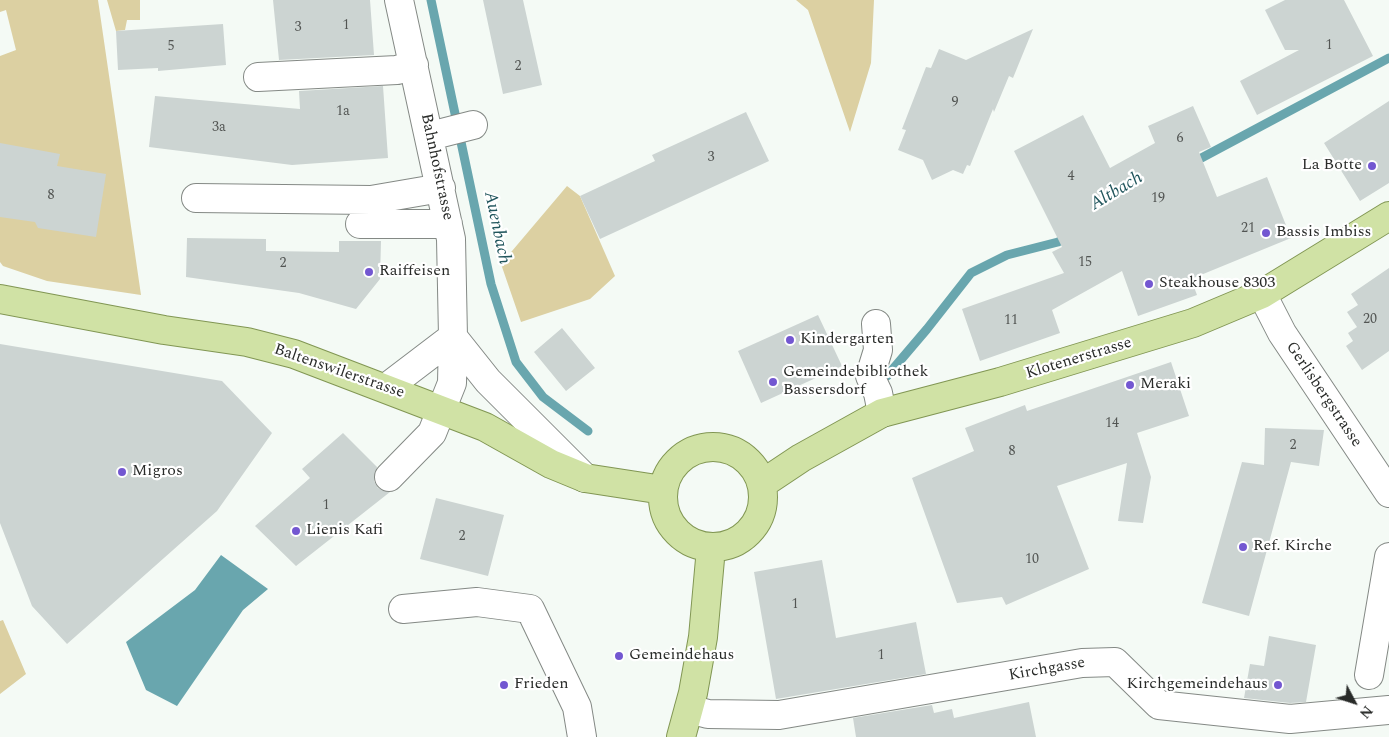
<!DOCTYPE html>
<style>
body{margin:0}
#map{position:relative;width:1389px;height:737px;overflow:hidden;background:#f4faf5;font-family:Spectral,serif}
canvas{display:block}
.north{position:absolute;left:1329px;top:677px;width:50px;height:50px;-webkit-text-stroke:4px #fff;paint-order:stroke;rotate:130deg;font-size:14px;font-weight:700;line-height:20px;text-align:center;color:#292b29}
.north::after{content:'';display:block;margin:auto;width:18px;height:22px;background:#292b29;clip-path:polygon(50% 0,100% 100%,50% 72%,0 100%)}
</style>
<div id="map">
<canvas width="1389" height="737"></canvas>
<div class="north">N</div>
</div>
<script>
const g = document.querySelector('canvas').getContext('2d');
g.lineJoin = 'round';
function fill(path, color) {
  g.fillStyle = color;
  g.fill(path, 'evenodd');
}
function toPath(rows) {
  const path = new Path2D();
  for (const r of rows) {
    if (r.length === 3) {
      path.moveTo(r[0] + r[2], r[1]);
      path.arc(r[0], r[1], r[2], 0, 2 * Math.PI);
      continue;
    }
    path.moveTo(r[0], r[1]);
    for (let i = 2; i < r.length; i += 2) path.lineTo(r[i], r[i + 1]);
  }
  return path;
}
function strokePath(path, color, width, dash) {
  g.strokeStyle = color;
  g.lineWidth = width;
  g.lineCap = dash ? 'butt' : 'round';
  g.setLineDash(dash || []);
  g.stroke(path);
}
function label(font, color, halo, rows, align = 'center') {
  g.font = font + ' Spectral,serif';
  g.lineWidth = 4.5;
  g.setLineDash([]);
  g.textBaseline = 'middle';
  g.strokeStyle = halo;
  g.fillStyle = color;
  for (const [text, x, y, turn = 0] of rows) {
    g.save();
    g.translate(x, y);
    g.rotate((+turn || 0) * Math.PI / 180);
    g.textAlign = isNaN(turn) ? turn : align;
    if (halo) g.strokeText(text, 0, 0);
    g.fillText(text, 0, 0);
    g.restore();
  }
}
fill(toPath([
 [0,0,98,0,141,295,47,281,3,266,0,262,0,56,16,50,6,10,0,12],
 [107,0,140,0,140,20,127,20,125,30,116,31],
 [796,0,874,0,871,63,850,132,808,10],
 [567,186,580,196,615,276,590,299,521,322,501,264],
 [3,620,26,674,0,694,0,621]
]), '#dcd0a2');
fill(toPath([
 [221,555,268,589,243,610,177,706,146,690,126,642,195,590]
]), '#69a6ae');
strokePath(toPath([
 [431,0,491,284,516,362,543,397,588,431],
 [1192,163,1389,58],
 [887,376,927,329,971,273,1007,255,1058,242,1070,236]
]), '#69a6ae', 9);
fill(toPath([
 [273,0,370,0,374,55,279,60],
 [483,0,523,0,542,85,503,94],
 [1285,0,1344,0,1373,56,1257,115,1240,81,1299,50,1285,50,1265,10],
 [223,24,226,65,158,71,158,68,118,70,116,31],
 [1033,29,1013,78,1009,76,994,112,993,109,970,166,967,165,963,174,953,170,932,180,923,160,898,150,906,130,902,129,926,67,931,68,939,49,966,60],
 [383,86,388,158,292,165,149,147,155,96,300,109,299,91],
 [1389,101,1389,183,1360,201,1324,143],
 [1193,106,1211,147,1199,152,1217,197,1267,177,1291,238,1191,279,1197,295,1138,316,1122,271,1052,310,1060,333,980,361,962,309,1064,273,1052,252,1062,247,1014,151,1083,115,1110,168,1155,143,1148,126],
 [746,112,769,161,600,239,580,196,655,161,652,155],
 [0,143,60,154,57,166,106,174,96,237,38,228,35,222,0,217],
 [187,238,266,239,266,251,339,252,339,241,381,241,380,279,356,309,299,293,186,277],
 [1389,268,1389,351,1362,370,1346,346,1353,341,1348,333,1357,327,1347,312,1358,305,1351,294],
 [818,315,842,366,761,403,738,351],
 [562,328,595,368,566,391,534,352],
 [0,344,222,381,272,433,217,511,67,644,32,606,0,523],
 [1171,362,1189,416,1137,433,1151,477,1143,523,1118,521,1127,463,1057,486,1089,569,1006,605,1002,597,957,603,912,478,974,451,965,428,1025,405,1027,411],
 [1265,428,1324,430,1319,466,1291,462,1249,616,1202,603,1242,462,1264,465],
 [343,433,377,467,374,481,378,488,390,492,296,566,255,526,310,478,302,469],
 [436,498,504,515,488,576,420,559],
 [822,560,836,638,916,622,926,674,776,699,754,572],
 [1269,636,1316,645,1306,702,1290,703,1244,698,1250,664,1264,666],
 [1029,702,1036,737,856,737,853,718,932,705,934,713,952,709,954,718]
]), '#ccd4d2');
const minor = toPath([
 [258,77,397,70,414,65],
 [430,136,473,125],
 [196,198,371,200,441,188],
 [360,224,448,224],
 [1262,294,1282,333,1389,493],
 [876,324,878,350,870,376,878,393,882,413],
 [453,337,488,381,585,478],
 [386,388,453,337],
 [389,477,432,433,452,383,453,337,451,239,399,0],
 [403,609,477,602,530,609,577,707,582,737],
 [1369,675,1389,557],
 [689,709,708,714,779,715,1082,663,1115,662,1159,705,1290,719,1389,710]
]);
const major = toPath([
 [0,299,164,330,247,342,294,354,485,427,551,464,585,478,663,490],
 [713,497,50],
 [762,484,801,458,882,413,1000,382,1193,323,1262,294,1389,216],
 [681,737,693,693,703,637,711,548]
]);
strokePath(minor, '#848985', 30);
strokePath(major, '#819653', 30);
strokePath(minor, '#fff', 28);
strokePath(major, '#d0e2a5', 28);
for (const [x, y, r, color] of [
 [1372,166,5,"#7357d1"],
 [1266,233,5,"#7357d1"],
 [369,272,5,"#7357d1"],
 [1149,284,5,"#7357d1"],
 [790,340,5,"#7357d1"],
 [773,382,5,"#7357d1"],
 [1130,385,5,"#7357d1"],
 [122,472,5,"#7357d1"],
 [296,531,5,"#7357d1"],
 [1243,547,5,"#7357d1"],
 [619,656,5,"#7357d1"],
 [504,685,5,"#7357d1"],
 [1278,685,5,"#7357d1"]
]) {
  const dot = new Path2D();
  dot.arc(x, y, r, 0, 2 * Math.PI);
  g.fillStyle = color;
  g.fill(dot);
  strokePath(dot, '#fff', 2);
}
label('14px', '#525553', null, [
 ["1",346,26],
 ["3",298,28],
 ["1",1329,46],
 ["5",171,47],
 ["2",518,67],
 ["9",955,103],
 ["1a",343,112],
 ["3a",219,128],
 ["6",1180,139],
 ["3",711,158],
 ["4",1071,177],
 ["8",51,196],
 ["19",1158,199],
 ["21",1248,229],
 ["15",1085,263],
 ["2",283,264],
 ["20",1370,320],
 ["11",1011,321],
 ["14",1112,424],
 ["2",1293,446],
 ["8",1012,452],
 ["1",326,506],
 ["2",462,537],
 ["10",1032,560],
 ["1",795,605],
 ["1",881,656]
]);
label('16px', '#292b29', '#fff', [
 ["La Botte",1362,166,"right"],
 ["Bassis Imbiss",1276,233],
 ["Raiffeisen",379,272],
 ["Steakhouse 8303",1159,284],
 ["Kindergarten",800,340],
 ["Gemeindebibliothek",783,373],
 ["Bassersdorf",783,391],
 ["Meraki",1140,385],
 ["Migros",132,472],
 ["Lienis Kafi",306,531],
 ["Ref. Kirche",1253,547],
 ["Gemeindehaus",629,656],
 ["Frieden",514,685],
 ["Kirchgemeindehaus",1268,685,"right"]
], 'left');
label('16px', '#292b29', '#fff', [
 ["Bahnhofstrasse",436,167,78],
 ["Klotenerstrasse",1079,359,-17],
 ["Baltenswilerstrasse",339,372,19],
 ["Gerlisbergstrasse",1323,395,56],
 ["Kirchgasse",1047,670,-10]
]);
label('italic 18px', '#20555c', '#fff', [
 ["Altbach",1117,192,-31],
 ["Auenbach",496,228,78]
]);
</script>
